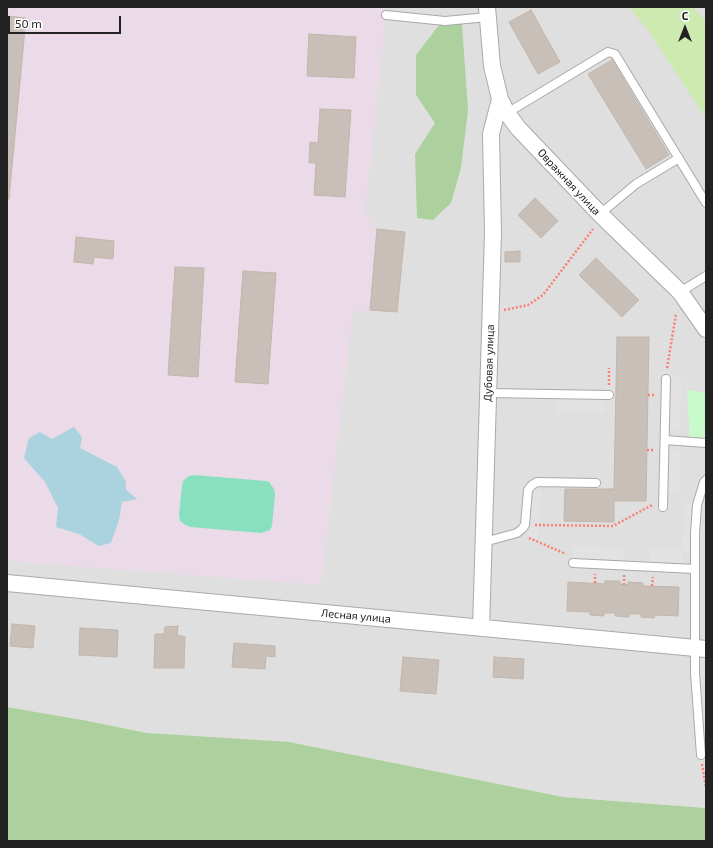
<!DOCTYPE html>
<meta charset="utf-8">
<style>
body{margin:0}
#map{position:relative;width:713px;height:848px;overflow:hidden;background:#f2efe9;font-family:"Exo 2",sans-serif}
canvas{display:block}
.frame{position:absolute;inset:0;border:8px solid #222;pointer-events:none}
.north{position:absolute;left:665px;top:8px;width:40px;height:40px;-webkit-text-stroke:3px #fff;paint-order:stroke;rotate:0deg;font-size:11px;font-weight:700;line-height:16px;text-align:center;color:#222}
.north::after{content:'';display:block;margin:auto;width:14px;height:18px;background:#222;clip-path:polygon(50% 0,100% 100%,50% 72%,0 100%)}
.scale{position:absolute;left:8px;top:16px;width:113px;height:18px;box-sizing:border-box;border:2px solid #222;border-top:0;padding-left:5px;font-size:12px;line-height:14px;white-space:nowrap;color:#222;-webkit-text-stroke:3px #fff;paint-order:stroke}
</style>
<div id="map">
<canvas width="713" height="848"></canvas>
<div class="frame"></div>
<div class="north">С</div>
<div class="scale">50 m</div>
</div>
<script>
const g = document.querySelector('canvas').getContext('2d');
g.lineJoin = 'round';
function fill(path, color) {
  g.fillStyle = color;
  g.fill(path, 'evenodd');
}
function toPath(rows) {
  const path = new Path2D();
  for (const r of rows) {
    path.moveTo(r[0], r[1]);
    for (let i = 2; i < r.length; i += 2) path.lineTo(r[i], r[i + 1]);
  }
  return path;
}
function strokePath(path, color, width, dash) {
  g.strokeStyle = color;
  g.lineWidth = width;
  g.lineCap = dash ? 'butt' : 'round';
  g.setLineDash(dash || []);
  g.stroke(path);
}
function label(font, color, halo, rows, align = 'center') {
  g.font = font + ' "Exo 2",sans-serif';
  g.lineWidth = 4;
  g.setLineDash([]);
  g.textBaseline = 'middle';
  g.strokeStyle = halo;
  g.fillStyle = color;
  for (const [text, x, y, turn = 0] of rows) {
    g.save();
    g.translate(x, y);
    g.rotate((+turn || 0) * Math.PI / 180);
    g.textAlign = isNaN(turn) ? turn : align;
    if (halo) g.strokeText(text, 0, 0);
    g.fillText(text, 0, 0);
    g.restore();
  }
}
fill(toPath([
 [7,7,706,7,706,808,563,797,147,733,83,720,7,707]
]), '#e0dfdf');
fill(toPath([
 [7,7,385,7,386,15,365,212,377,229,370,310,353,312,321,585,7,561]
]), '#ebdbe8');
fill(toPath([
 [629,7,693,7,706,21,706,116,705,117,649,32]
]), '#cdebb0');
fill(toPath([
 [462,24,468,110,461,168,451,203,433,220,417,218,415,154,435,123,416,95,416,55,439,25],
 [7,707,83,720,147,733,289,742,563,797,706,808,706,841,7,841]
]), '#add19e');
fill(toPath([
 [687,390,706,393,706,438,690,437]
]), '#c8facc');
fill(toPath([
 [194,475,266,481,269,482,274,489,275,494,272,526,270,530,261,533,190,527,184,524,180,521,179,515,182,486,183,481,189,476]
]), '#88e0be');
fill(toPath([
 [670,377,681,377,680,430,669,430],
 [557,399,605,399,604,412,556,412],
 [669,450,680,450,679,493,668,493],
 [533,489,542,490,537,539,528,538],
 [684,501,693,502,691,551,682,551,681,563,650,562,651,549,682,551],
 [572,545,623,548,623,560,572,558]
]), '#e2e2e2');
fill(toPath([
 [74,427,82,437,80,448,117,467,126,482,126,490,137,499,122,502,119,520,111,543,99,546,79,534,56,527,58,508,45,482,24,458,29,438,40,432,52,439]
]), '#aad3df');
const building = toPath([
 [531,10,560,62,538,74,509,22,531,10],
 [7,16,26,18,9,199,7,199,7,16],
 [309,34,356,37,354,78,307,76,309,34],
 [612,60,669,155,646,169,588,74,612,60],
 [320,109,351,110,345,197,314,195,316,163,309,163,310,142,318,143,320,109],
 [535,198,558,221,541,238,518,215,535,198],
 [377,229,405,232,397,312,370,310,377,229],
 [76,237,114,241,113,259,94,257,93,264,74,262,76,237],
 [520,251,520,262,505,262,505,252,520,251],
 [596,258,639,300,622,317,579,275,596,258],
 [175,267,204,268,198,377,168,375,175,267],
 [243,271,276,273,268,384,235,382,243,271],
 [617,337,649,337,646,501,614,501,614,522,564,521,565,489,614,489,617,337],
 [605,581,620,581,620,584,628,585,628,582,643,583,643,586,679,587,678,616,655,615,654,618,641,617,641,614,629,614,629,617,615,616,615,613,604,613,604,616,590,615,590,612,567,611,568,582,605,584,605,581],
 [12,624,35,626,33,648,10,646,12,624],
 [178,626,177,635,185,637,184,668,154,668,155,634,164,634,165,627,178,626],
 [80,628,118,630,117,657,79,655,80,628],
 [234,643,275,646,275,657,266,656,265,669,232,667,234,643],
 [403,657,439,660,436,694,400,691,403,657],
 [494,657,524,659,523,679,493,677,494,657]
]);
fill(building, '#c7bfb8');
strokePath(building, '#c4b6ab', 1);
const service = toPath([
 [386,15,445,21,488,17],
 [507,113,608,52,615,54,706,203],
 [600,214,636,184,679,158],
 [680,292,706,276],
 [488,393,609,395],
 [665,440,706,443],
 [663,507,666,379],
 [484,542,517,533,522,529,525,525,528,490,532,485,537,482,596,483],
 [573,563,695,569],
 [701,755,695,673,695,533,697,505,704,482,706,480]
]);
const minor = toPath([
 [487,7,492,66,500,99,507,113,518,128,600,214,680,292,706,329],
 [7,583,706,649],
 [481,628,493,233,491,134,500,99]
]);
strokePath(service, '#a9a9a9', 10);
strokePath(minor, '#a9a9a9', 18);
strokePath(toPath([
 [504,310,528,305,543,295,593,229],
 [667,368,676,314],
 [609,385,609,368],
 [648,395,656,395],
 [647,450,655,450],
 [535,525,613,526,652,505,652,504],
 [529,538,566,554],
 [595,583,595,574],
 [624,585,624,575],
 [652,586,653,577],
 [702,764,706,787]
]), '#fa8072', 2.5, [2, 2]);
strokePath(service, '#fff', 8);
strokePath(minor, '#fff', 16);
label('11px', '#222', '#fff', [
 ["Овражная улица",569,182,47],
 ["Дубовая улица",489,363,-88],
 ["Лесная улица",356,616,5]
]);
</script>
